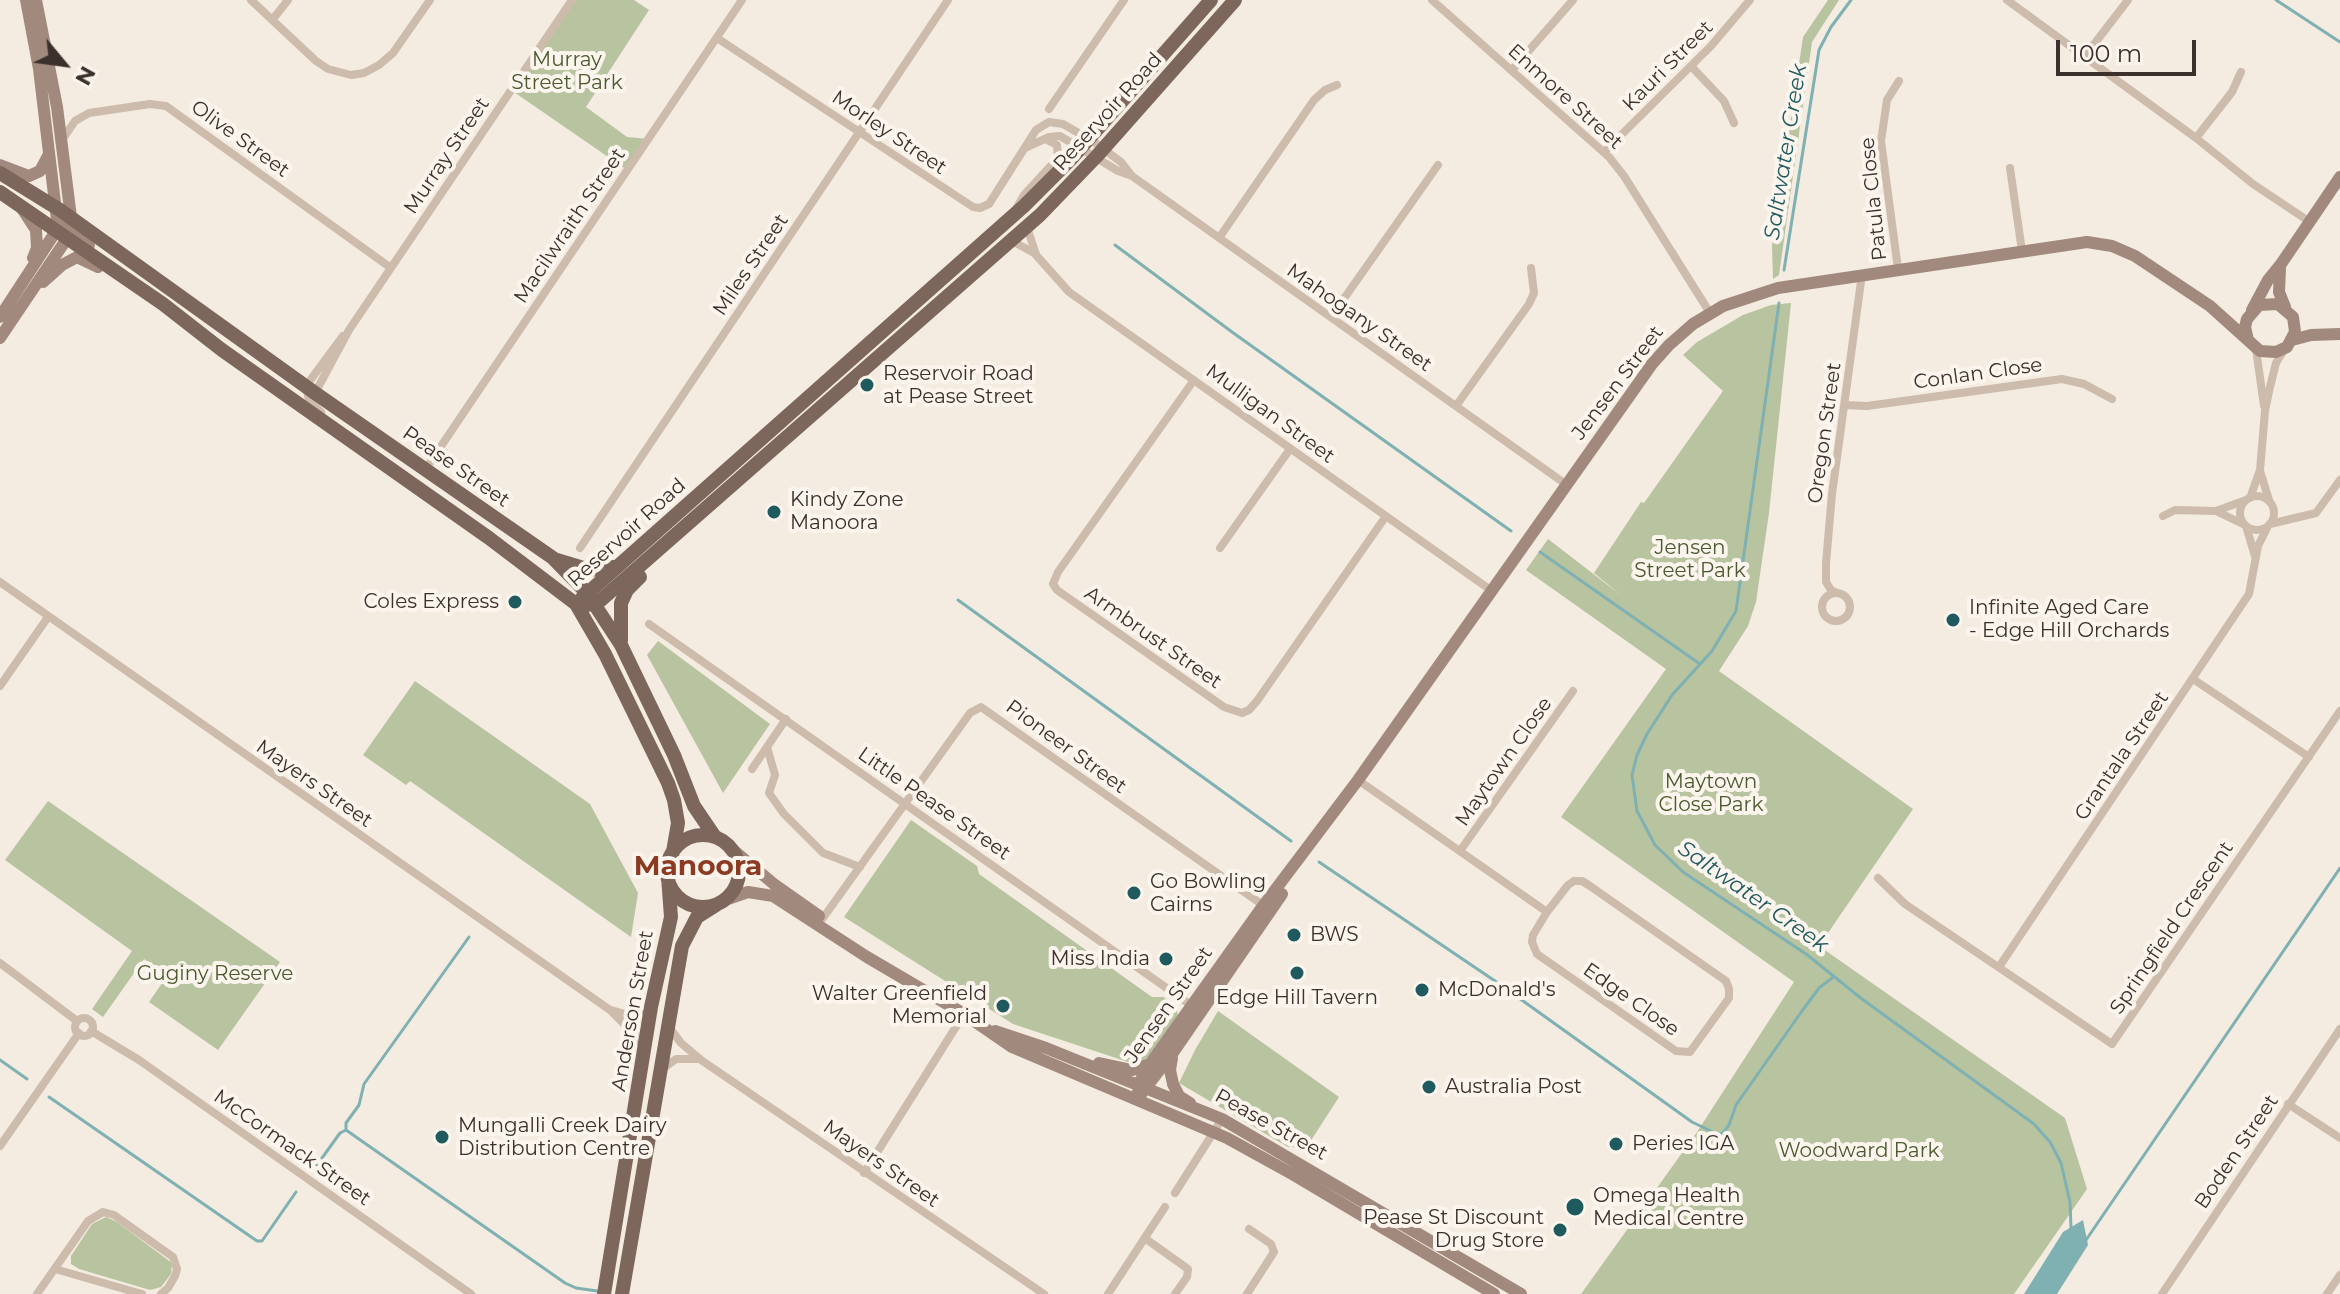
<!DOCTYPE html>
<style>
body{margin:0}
#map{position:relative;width:2340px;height:1294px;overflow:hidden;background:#f4ebe1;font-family:Montserrat,sans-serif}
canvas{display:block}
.north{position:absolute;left:24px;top:24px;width:80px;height:80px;-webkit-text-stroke:6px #fbf5ee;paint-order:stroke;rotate:119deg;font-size:22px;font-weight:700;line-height:32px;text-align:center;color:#3b302b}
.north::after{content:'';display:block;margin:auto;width:28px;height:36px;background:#3b302b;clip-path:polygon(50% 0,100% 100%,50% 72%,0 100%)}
.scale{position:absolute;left:2056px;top:40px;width:140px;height:36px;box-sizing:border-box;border:4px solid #3b302b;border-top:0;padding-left:10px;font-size:24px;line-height:28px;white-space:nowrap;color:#3b302b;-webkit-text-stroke:6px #fbf5ee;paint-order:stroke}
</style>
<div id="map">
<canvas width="2340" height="1294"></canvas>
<div class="north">N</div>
<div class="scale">100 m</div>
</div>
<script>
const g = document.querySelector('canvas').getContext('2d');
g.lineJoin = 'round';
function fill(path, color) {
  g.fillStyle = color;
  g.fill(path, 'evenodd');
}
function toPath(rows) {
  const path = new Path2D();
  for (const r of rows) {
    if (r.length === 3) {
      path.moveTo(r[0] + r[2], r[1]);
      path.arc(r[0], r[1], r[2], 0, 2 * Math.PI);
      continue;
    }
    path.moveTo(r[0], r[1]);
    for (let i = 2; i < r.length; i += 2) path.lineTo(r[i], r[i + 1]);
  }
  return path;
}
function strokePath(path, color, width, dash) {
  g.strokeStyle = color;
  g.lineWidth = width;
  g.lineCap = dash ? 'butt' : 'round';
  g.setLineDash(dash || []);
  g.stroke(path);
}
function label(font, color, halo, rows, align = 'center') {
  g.font = font + ' Montserrat,sans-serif';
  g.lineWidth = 8;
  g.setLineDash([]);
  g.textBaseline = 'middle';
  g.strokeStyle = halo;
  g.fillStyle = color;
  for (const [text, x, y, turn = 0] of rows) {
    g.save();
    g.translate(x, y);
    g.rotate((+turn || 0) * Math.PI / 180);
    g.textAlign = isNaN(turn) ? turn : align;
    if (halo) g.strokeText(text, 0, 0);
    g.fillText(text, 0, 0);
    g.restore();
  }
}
fill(toPath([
 [572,0,634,0,649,10,586,107,627,137,649,139,627,170,511,90],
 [1828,0,1839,0,1812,42,1779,275,1773,279,1772,246,1803,37],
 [1791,303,1769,513,1756,602,1748,626,1719,671,1913,809,1819,946,2065,1118,2087,1189,2014,1294,1581,1294,1697,1132,1794,982,1561,817,1666,669,1526,570,1548,539,1622,596,1594,573,1641,502,1644,503,1723,391,1683,355,1697,342,1743,315,1771,305],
 [658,641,770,724,723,793,647,655],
 [415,681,590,804,638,893,631,937,410,781,406,785,363,755],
 [48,801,280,962,218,1050,149,1002,167,976,144,959,103,1017,92,1009,132,951,5,860],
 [911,820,977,866,979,874,1152,997,1163,997,1176,1005,1178,1016,1147,1058,1139,1062,1128,1062,1013,1024,844,917],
 [1218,1011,1339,1097,1310,1142,1303,1147,1288,1147,1179,1083,1195,1050],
 [106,1217,117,1222,172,1263,171,1274,161,1287,150,1290,79,1269,71,1264,71,1256,92,1224]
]), '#b8c4a0');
fill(toPath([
 [2083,1220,2088,1245,2057,1294,2024,1294,2063,1232]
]), '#7fb0b2');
strokePath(toPath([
 [2276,0,2340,42],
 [1115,245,1232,332,1511,531],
 [1784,270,1819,50,1831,27,1851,0],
 [1779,303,1736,611,1712,651,1672,695,1647,734,1637,755,1632,775,1637,811,1655,845,1683,872,1806,954,1862,999,2034,1124,2050,1142,2061,1163,2070,1202,2071,1228],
 [1540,552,1700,664],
 [958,600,1291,841],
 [1319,862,1498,983,1692,1122,1715,1133,1722,1134,1729,1125,1736,1105,1802,1011,1819,988,1832,978],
 [0,1060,27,1079],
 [49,1097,257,1241,262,1241,296,1192],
 [346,1130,565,1283,576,1288,597,1291],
 [317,1165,340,1133,346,1130,346,1123,359,1105,364,1084,469,937],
 [2086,1240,2340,868]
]), '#7fb0b2', 3);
strokePath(toPath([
 [251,0,316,61,328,69,351,75,364,73,379,65,393,53,430,0],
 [1432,0,1609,157,1624,176,1710,313],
 [2007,0,2196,138,2253,184,2310,222],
 [273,19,288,0],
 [717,38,973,207,980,208,989,204,1036,130,1049,122,1063,124,1094,142,1121,162,1132,176],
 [2085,56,2128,0],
 [1691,66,1724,101,1734,123],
 [1512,70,1573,0],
 [1049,109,1124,0],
 [2196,138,2232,92,2241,72],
 [62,140,75,121,89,113,150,104,166,106,391,268],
 [1027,147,1049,137,1060,136,1118,171,1132,176,1567,485],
 [1604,152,1711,46,1750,0],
 [2010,168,2022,251],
 [1016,209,1024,195,1058,158,1057,145,1045,139],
 [1027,227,1036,255,1069,292,1492,591],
 [1219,238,1314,100,1325,90,1337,85],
 [1012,241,1036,254],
 [1898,269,1881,141,1887,100,1899,81],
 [1331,317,1438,165],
 [2256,349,2264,406],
 [1194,380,1058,572,1053,584,1057,590,1224,707,1242,713,1249,710,1257,701,1386,516],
 [315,393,349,330,572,0],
 [1845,405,1867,406,2062,379,2084,384,2112,399],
 [1456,406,1529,304,1534,293,1531,268],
 [321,412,309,400,306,386,343,336],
 [425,470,742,0],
 [2260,471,2269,500],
 [2257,513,17],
 [2250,498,2260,470,2265,411,2270,387,2276,363,2284,350],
 [2216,511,2243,524],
 [2163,516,2175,510,2216,511,2246,500],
 [2270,524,2316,513,2340,480],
 [2246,526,2255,556],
 [580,548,948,0],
 [1220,548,1290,449],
 [0,582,610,1010,634,1034,643,1047],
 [1837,593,1831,590,1826,582,1826,563,1832,494,1862,274],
 [1836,607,14],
 [649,624,1195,1008],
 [2193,679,2309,757],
 [0,686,48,617],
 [767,747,775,775,769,793,784,814,823,853,860,867],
 [752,769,786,719],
 [1358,780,1547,912],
 [1460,851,1573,691],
 [1878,878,1905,904,2112,1044,2340,711],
 [1574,881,1582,881,1590,886,1726,981,1729,989,1729,998,1690,1052,1676,1051,1537,954,1532,942,1533,935,1547,912,1568,885,1574,881],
 [823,918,970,713,981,707,1267,908],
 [0,963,77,1021],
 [1999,967,2249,594,2258,546,2268,526],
 [611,1010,628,1015,641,1013,651,1007],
 [84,1027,9],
 [669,1027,681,1043,701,1060,1044,1294],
 [91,1031,139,1060,471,1294],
 [661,1070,676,1059,700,1059],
 [2288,1104,2340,1138],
 [0,1146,79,1033],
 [864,1173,964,1014],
 [1175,1193,1222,1119],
 [1146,1239,1188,1269,1187,1277,1175,1294],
 [55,1269,142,1294],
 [37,1294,88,1221,103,1212,114,1215,173,1257,177,1269,175,1276,168,1288,161,1294],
 [1108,1294,1165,1207],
 [1247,1294,1274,1252,1271,1244,1249,1229],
 [2162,1294,2340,1029],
 [2327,1294,2340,1275]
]), '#cdbbac', 8);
strokePath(toPath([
 [0,165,29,176,40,171,49,154],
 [23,210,36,230,37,248,33,258],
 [67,226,89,245],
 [2280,268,2279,292,2285,307],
 [43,282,62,265,77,257,98,267],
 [2252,310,2268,280,2281,264,2340,177],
 [0,317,58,228,39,69,26,0],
 [0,338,68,237,72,225,57,107,36,0],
 [2292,340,2311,335,2340,334],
 [732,849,775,885,819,916],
 [725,900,748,892,773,896,867,957,964,1014,1012,1047,1227,1138,1294,1175,1494,1294],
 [995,1031,1046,1048,1222,1119,1521,1294],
 [1172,1058,1170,1070,1173,1084,1179,1096,1190,1103],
 [1099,1063,1132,1070,1150,1064],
 [1141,1094,1174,1051,1282,894],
 [1137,1098,1140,1081,1150,1064,1263,906,1358,780,1652,364,1669,345,1693,324,1723,306,1778,288,2087,242,2112,246,2135,256,2210,306,2260,351,2276,352,2287,347,2295,332,2293,317,2278,304,2259,305,2247,319,2245,327,2248,340]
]), '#a18a7d', 12);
strokePath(toPath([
 [0,173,60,210,315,393,553,558,587,593,621,645,674,755,694,806,715,837],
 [0,192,163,304,222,350,489,538,576,604,605,654,668,783,674,800,678,823,673,852],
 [557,560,590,570,614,567],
 [582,598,1024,206,1071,159,1211,0],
 [588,605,601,600,1040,215,1096,157,1235,0],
 [621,641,621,603,627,590,640,577],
 [703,871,36],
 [604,1294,651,1007,671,917,668,877],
 [622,1294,682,946,697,917,716,905]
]), '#7d675c', 14);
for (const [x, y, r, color] of [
 [867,385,8,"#1f5a5e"],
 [774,512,8,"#1f5a5e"],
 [515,602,8,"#1f5a5e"],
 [1953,620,8,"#1f5a5e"],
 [1134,893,8,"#1f5a5e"],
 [1294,935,8,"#1f5a5e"],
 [1166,959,8,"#1f5a5e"],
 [1297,973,8,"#1f5a5e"],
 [1422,990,8,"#1f5a5e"],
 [1003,1006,8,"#1f5a5e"],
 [1429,1087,8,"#1f5a5e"],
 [442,1137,8,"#1f5a5e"],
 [1616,1144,8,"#1f5a5e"],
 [1575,1207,10,"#1f5a5e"],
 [1560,1230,8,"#1f5a5e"]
]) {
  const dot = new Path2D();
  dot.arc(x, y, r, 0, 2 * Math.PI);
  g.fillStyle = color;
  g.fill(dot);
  strokePath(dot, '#fbf5ee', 3);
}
label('20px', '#4a5a2e', '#fbf5ee', [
 ["Murray",567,60],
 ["Street Park",567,83],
 ["Jensen",1690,548],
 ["Street Park",1690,571],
 ["Maytown",1711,782],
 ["Close Park",1711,805],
 ["Guginy Reserve",215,974],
 ["Woodward Park",1859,1151]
]);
label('20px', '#3b302b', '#fbf5ee', [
 ["Kauri Street",1668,66,-45],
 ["Enmore Street",1565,97,42],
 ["Reservoir Road",1108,112,-48],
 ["Morley Street",889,133,34],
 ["Olive Street",240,139,36],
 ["Murray Street",447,156,-56],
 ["Patula Close",1874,199,-96],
 ["Macilwraith Street",570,226,-56],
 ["Miles Street",751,265,-56],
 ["Mahogany Street",1359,318,35],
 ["Conlan Close",1978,374,-8],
 ["Jensen Street",1618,383,-53],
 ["Mulligan Street",1270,414,36],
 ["Oregon Street",1825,433,-82],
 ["Pease Street",456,467,35],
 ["Reservoir Road",627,533,-42],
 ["Armbrust Street",1153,638,35],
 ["Pioneer Street",1066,747,36],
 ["Grantala Street",2122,756,-56],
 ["Maytown Close",1504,762,-55],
 ["Mayers Street",314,784,35],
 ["Little Pease Street",934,804,35],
 ["Springfield Crescent",2172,928,-56],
 ["Edge Close",1631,1000,35],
 ["Jensen Street",1169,1005,-55],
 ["Anderson Street",633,1011,-80],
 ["Pease Street",1271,1125,29],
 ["McCormack Street",292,1148,35],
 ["Boden Street",2237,1152,-56],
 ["Mayers Street",881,1164,35]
]);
label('20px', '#3b302b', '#fbf5ee', [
 ["Reservoir Road",883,374],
 ["at Pease Street",883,397],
 ["Kindy Zone",790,500],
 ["Manoora",790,523],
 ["Coles Express",499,602,"right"],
 ["Infinite Aged Care",1969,608],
 ["- Edge Hill Orchards",1969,631],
 ["Go Bowling",1150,882],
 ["Cairns",1150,905],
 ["BWS",1310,935],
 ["Miss India",1150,959,"right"],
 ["McDonald's",1438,990],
 ["Walter Greenfield",987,994,"right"],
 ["Memorial",987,1017,"right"],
 ["Edge Hill Tavern",1297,998,"center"],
 ["Australia Post",1445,1087],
 ["Mungalli Creek Dairy",458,1126],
 ["Distribution Centre",458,1149],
 ["Peries IGA",1632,1144],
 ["Omega Health",1593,1196],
 ["Medical Centre",1593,1219],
 ["Pease St Discount",1544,1218,"right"],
 ["Drug Store",1544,1241,"right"]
], 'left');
label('italic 22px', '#1f5a5e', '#fbf5ee', [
 ["Saltwater Creek",1786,152,-81],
 ["Saltwater Creek",1753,897,35]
]);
label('bold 28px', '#8c3b22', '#fbf5ee', [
 ["Manoora",698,867]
]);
</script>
